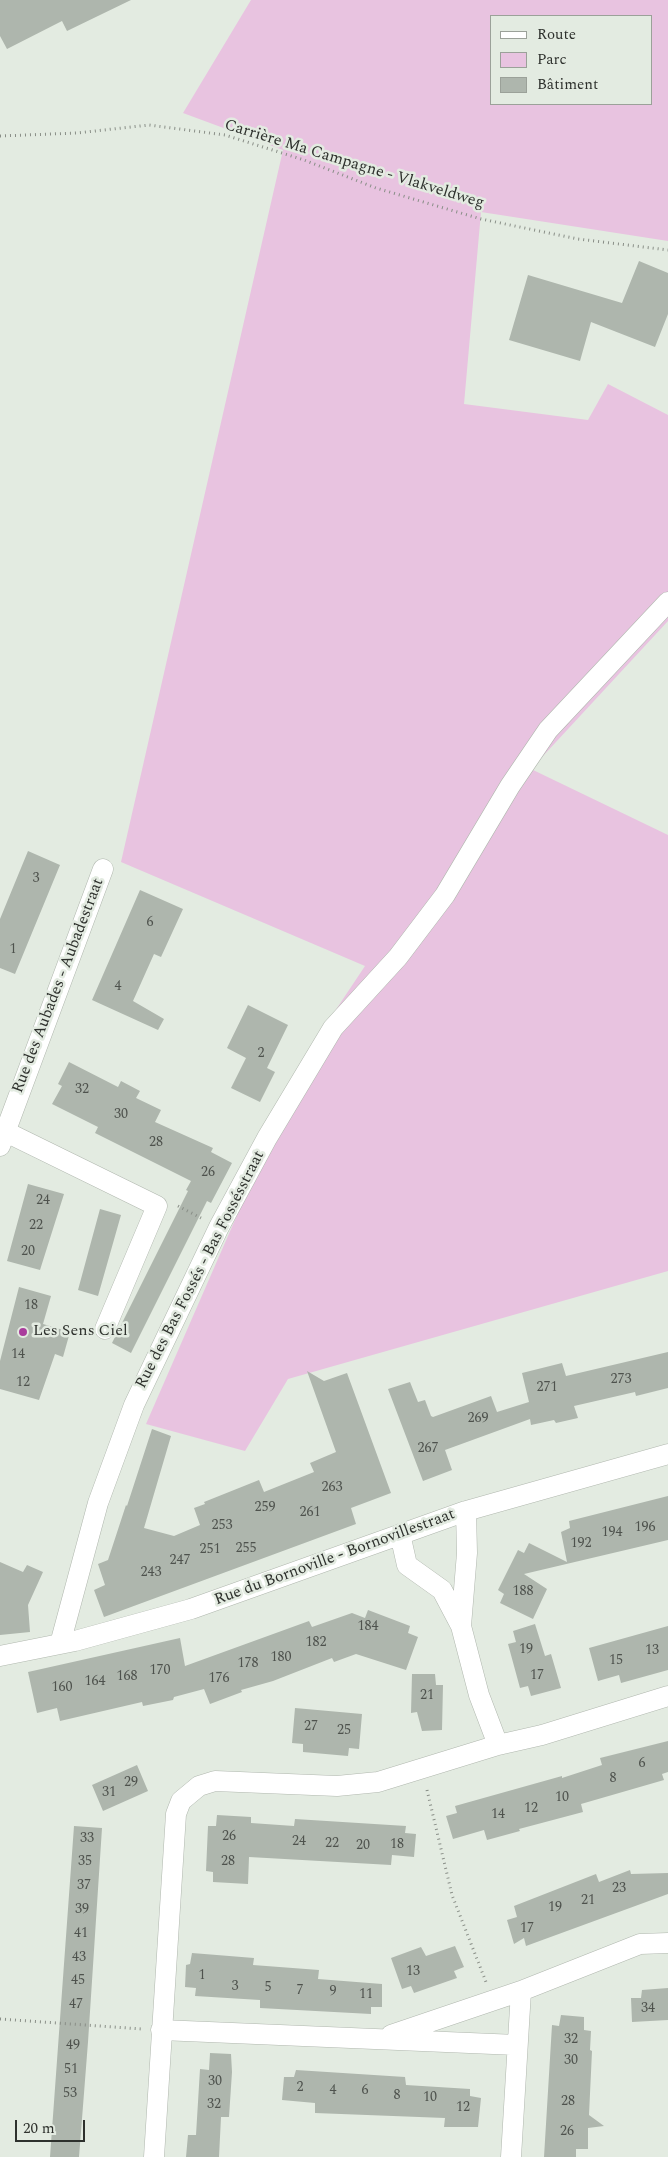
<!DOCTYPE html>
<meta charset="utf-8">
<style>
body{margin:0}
#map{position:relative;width:668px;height:2157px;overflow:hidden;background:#e3ebe1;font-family:Spectral,serif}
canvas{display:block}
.legend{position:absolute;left:490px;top:15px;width:162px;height:90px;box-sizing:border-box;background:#e3ebe1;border:1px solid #9ba199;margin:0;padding:6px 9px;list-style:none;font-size:15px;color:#2e312d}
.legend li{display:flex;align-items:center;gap:10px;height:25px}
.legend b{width:25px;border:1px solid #9ba199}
.scale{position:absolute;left:15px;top:2120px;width:70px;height:22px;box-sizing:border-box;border:2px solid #2e312d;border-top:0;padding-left:6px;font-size:15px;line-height:18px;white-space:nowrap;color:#2e312d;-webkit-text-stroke:4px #e3ebe1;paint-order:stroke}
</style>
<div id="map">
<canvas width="668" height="2157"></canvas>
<ul class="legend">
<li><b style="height:6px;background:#fff"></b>Route</li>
<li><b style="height:14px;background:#e8c3e0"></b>Parc</li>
<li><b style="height:14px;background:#aeb6ad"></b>Bâtiment</li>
</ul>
<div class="scale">20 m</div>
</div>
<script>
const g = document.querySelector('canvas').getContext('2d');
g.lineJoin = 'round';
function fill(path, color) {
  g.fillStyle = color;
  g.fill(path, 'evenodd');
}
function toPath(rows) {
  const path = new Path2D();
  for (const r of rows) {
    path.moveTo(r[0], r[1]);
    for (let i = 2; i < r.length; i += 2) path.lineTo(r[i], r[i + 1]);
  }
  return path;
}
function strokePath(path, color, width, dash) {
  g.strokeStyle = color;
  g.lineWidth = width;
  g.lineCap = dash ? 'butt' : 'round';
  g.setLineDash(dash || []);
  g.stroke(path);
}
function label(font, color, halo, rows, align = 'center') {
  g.font = font + ' Spectral,serif';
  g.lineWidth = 5;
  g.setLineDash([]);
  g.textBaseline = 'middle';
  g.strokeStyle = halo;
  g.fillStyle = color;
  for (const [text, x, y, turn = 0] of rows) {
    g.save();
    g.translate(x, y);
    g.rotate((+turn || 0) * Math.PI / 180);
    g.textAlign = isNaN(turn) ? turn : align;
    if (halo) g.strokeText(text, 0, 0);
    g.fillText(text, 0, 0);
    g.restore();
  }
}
fill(toPath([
 [251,0,668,0,668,241,481,212,464,404,588,420,608,384,668,415,668,621,531,769,668,835,668,1271,288,1379,245,1451,146,1424,248,1190,323,1029,365,966,121,862,283,150,183,113],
 [492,16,652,16,652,104,492,104]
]), '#e8c3e0');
fill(toPath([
 [0,0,131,0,67,31,62,21,7,49,0,36],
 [639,261,668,273,668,314,655,347,591,322,580,361,509,340,528,275,622,303],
 [28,851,60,865,15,974,0,968,0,919],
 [140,890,183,909,161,957,154,954,133,1001,164,1019,158,1030,92,1000],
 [248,1005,288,1025,267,1068,275,1072,260,1102,231,1088,246,1058,227,1048],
 [69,1062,118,1087,121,1081,140,1091,136,1098,161,1110,155,1122,213,1148,211,1152,232,1163,211,1203,207,1201,131,1353,112,1343,188,1191,186,1190,191,1181,95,1133,98,1127,52,1104,62,1086,58,1084],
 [28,1184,64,1194,40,1270,7,1261],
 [100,1209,121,1215,98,1296,78,1290],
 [19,1287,51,1296,43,1324,70,1332,63,1357,55,1354,39,1400,0,1389,0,1361],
 [668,1352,668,1388,636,1396,635,1392,574,1406,578,1418,556,1423,554,1420,531,1425,530,1419,445,1450,452,1470,423,1481,388,1389,410,1382,418,1402,425,1400,431,1416,433,1417,491,1396,497,1412,529,1402,522,1373,562,1363,566,1376],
 [307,1371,324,1381,347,1373,391,1493,351,1508,356,1524,104,1617,94,1590,105,1585,98,1564,108,1560,126,1505,127,1506,152,1429,171,1436,144,1528,174,1536,200,1525,194,1508,205,1504,204,1502,259,1480,264,1492,314,1472,310,1463,336,1452],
 [668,1496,668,1540,524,1574,547,1589,533,1619,500,1603,504,1594,498,1590,518,1550,524,1553,529,1543,567,1562,561,1532,570,1528,569,1521],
 [0,1562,23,1572,27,1565,43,1572,28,1605,30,1632,0,1635],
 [368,1610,410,1626,408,1633,418,1637,406,1670,356,1654,334,1662,332,1658,273,1681,241,1690,242,1692,210,1704,204,1689,174,1697,173,1700,143,1706,142,1702,60,1721,57,1708,37,1713,28,1672,180,1638,185,1666,309,1621,312,1627,352,1613,365,1618],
 [535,1624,545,1656,551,1654,561,1688,531,1696,528,1686,520,1688,508,1644,516,1642,513,1631],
 [668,1626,668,1670,621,1683,619,1675,598,1681,589,1648],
 [412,1674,435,1674,436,1685,443,1685,442,1730,422,1731,417,1712,411,1713],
 [295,1708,362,1714,359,1749,349,1748,348,1756,303,1752,303,1744,292,1743],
 [668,1741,668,1772,662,1774,664,1780,581,1804,583,1812,519,1829,520,1831,487,1840,484,1830,453,1839,446,1816,457,1813,455,1806,562,1776,562,1778,602,1765,600,1758],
 [137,1765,148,1791,103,1811,92,1785],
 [217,1815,251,1817,251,1823,294,1826,295,1819,406,1826,405,1833,416,1834,414,1857,392,1855,391,1865,249,1857,248,1884,213,1882,213,1872,206,1871,208,1826,216,1826],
 [74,1826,102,1828,88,2042,79,2157,50,2157],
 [630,1870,631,1874,668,1873,668,1894,526,1946,524,1938,514,1944,507,1920,517,1917,514,1906,596,1874,599,1882],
 [455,1946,464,1967,454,1971,457,1978,414,1993,411,1986,402,1989,391,1958,421,1947,426,1956],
 [192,1953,254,1958,253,1965,319,1970,318,1979,382,1984,382,2007,371,2007,371,2014,260,2008,260,2000,195,1996,196,1988,185,1987,186,1965,190,1964],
 [668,1988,668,2020,632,2022,631,1998,641,1998,642,1990],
 [561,2015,584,2017,584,2030,591,2031,590,2050,592,2051,589,2115,604,2126,588,2128,588,2149,576,2149,576,2157,544,2157,552,2025,559,2026],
 [210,2053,231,2054,232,2072,229,2117,221,2117,219,2157,186,2157,188,2135,196,2135,200,2069,209,2070],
 [296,2070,405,2077,406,2085,470,2089,470,2096,481,2098,478,2127,444,2127,445,2118,315,2113,315,2103,282,2100,284,2077,294,2077]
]), '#aeb6ad');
const street = toPath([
 [0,1129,157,1206,105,1329],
 [0,1146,103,869],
 [400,1534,407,1565,442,1590,461,1626,467,1553,466,1511],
 [60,1644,98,1503,134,1405,219,1227,267,1138,333,1028,398,957,445,895,510,786,548,730,668,602],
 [0,1656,75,1641,191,1609,466,1511,668,1454],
 [498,1745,542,1735,668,1696],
 [161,2030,517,2045],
 [391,2035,521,1991,640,1944,668,1943],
 [154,2157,176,1814,181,1801,199,1786,215,1781,337,1786,378,1782,498,1745,479,1695,461,1626],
 [511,2157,521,1991]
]);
strokePath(street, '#b0b7ae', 21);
strokePath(toPath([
 [0,136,77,133,149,125,225,135,304,160,376,188,481,219,578,239,668,250],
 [178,1206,201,1218],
 [427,1790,452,1895,486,1982],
 [0,2019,142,2029]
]), '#898e87', 3, [1, 4]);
strokePath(street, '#fff', 20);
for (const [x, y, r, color] of [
 [23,1332,5,"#a93c9c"]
]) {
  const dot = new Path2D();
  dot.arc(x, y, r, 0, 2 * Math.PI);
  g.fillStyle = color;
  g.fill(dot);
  strokePath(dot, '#e3ebe1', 2);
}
label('14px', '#4e524d', null, [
 ["3",36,879],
 ["6",150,923],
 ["1",13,950],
 ["4",118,987],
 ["2",261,1054],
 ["32",82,1090],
 ["30",121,1115],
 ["28",156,1143],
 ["26",208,1173],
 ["24",43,1201],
 ["22",36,1226],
 ["20",28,1252],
 ["18",31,1306],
 ["14",18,1355],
 ["273",621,1380],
 ["12",23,1383],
 ["271",547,1388],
 ["269",478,1419],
 ["267",428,1449],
 ["263",332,1488],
 ["259",265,1508],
 ["261",310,1513],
 ["253",222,1526],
 ["196",645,1528],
 ["194",612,1533],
 ["192",581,1544],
 ["255",246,1549],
 ["251",210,1550],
 ["247",180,1561],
 ["243",151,1573],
 ["188",523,1592],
 ["184",368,1627],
 ["182",316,1643],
 ["19",526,1650],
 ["13",652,1651],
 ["180",281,1658],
 ["15",616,1661],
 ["178",248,1664],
 ["170",160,1671],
 ["17",537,1676],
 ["168",127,1677],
 ["176",219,1679],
 ["164",95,1682],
 ["160",62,1688],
 ["21",427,1696],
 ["27",311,1727],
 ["25",344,1731],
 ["6",642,1764],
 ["8",613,1779],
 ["29",131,1783],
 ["31",109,1793],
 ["10",562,1798],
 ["12",531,1809],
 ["14",498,1815],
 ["26",229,1837],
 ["33",87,1839],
 ["24",299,1842],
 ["22",332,1844],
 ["18",397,1845],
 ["20",363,1846],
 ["35",85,1862],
 ["28",228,1862],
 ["37",84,1886],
 ["23",619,1889],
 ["21",588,1901],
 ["19",555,1908],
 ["39",82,1910],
 ["17",527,1929],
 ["41",81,1934],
 ["43",79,1958],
 ["13",413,1972],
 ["1",202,1976],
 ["45",78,1981],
 ["3",235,1987],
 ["5",268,1988],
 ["7",300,1991],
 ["9",333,1992],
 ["11",366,1995],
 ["47",76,2005],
 ["34",648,2009],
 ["32",571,2040],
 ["49",73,2046],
 ["30",571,2061],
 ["51",71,2070],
 ["30",215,2082],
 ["2",300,2088],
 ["4",333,2091],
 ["6",365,2091],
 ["53",70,2094],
 ["8",397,2096],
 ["10",430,2098],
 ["28",568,2102],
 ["32",214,2105],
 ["12",463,2108],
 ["26",567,2132]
]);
label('16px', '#2e312d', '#e3ebe1', [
 ["Carrière Ma Campagne - Vlakveldweg",354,165,17],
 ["Rue des Aubades - Aubadestraat",59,986,-69],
 ["Rue des Bas Fossés - Bas Fossésstraat",201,1270,-63],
 ["Rue du Bornoville - Bornovillestraat",335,1558,-20]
]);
label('16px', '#2e312d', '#e3ebe1', [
 ["Les Sens Ciel",33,1332]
], 'left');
</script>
